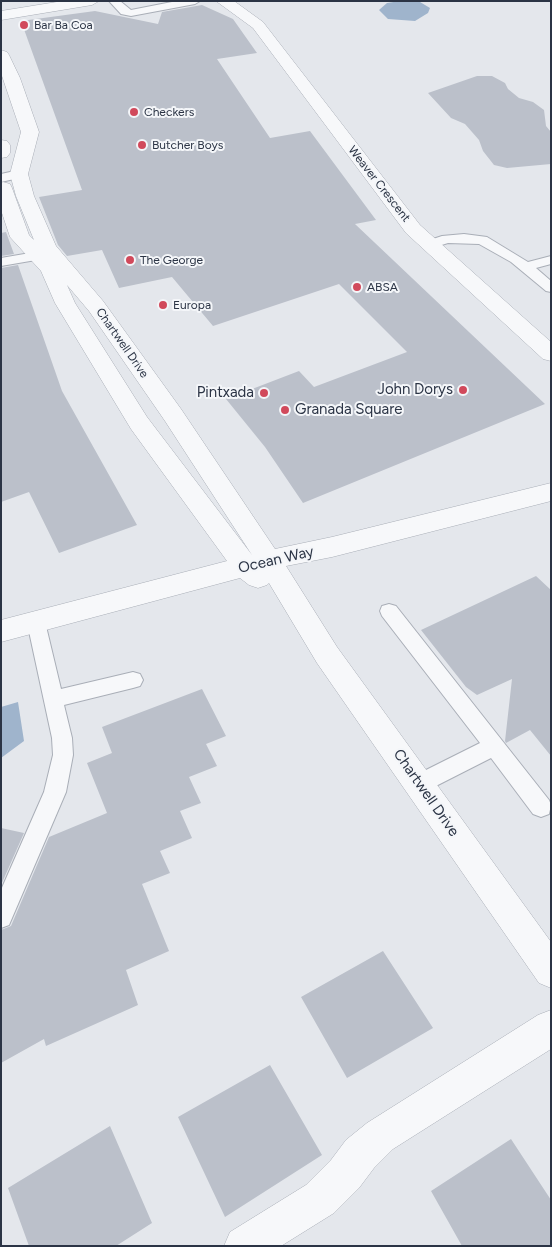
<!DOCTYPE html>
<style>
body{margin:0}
#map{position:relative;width:552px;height:1247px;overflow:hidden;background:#e4e7ec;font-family:Figtree,sans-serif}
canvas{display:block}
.frame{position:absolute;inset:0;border:2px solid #2b3445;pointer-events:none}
</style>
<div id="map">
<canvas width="552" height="1247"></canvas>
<div class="frame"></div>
</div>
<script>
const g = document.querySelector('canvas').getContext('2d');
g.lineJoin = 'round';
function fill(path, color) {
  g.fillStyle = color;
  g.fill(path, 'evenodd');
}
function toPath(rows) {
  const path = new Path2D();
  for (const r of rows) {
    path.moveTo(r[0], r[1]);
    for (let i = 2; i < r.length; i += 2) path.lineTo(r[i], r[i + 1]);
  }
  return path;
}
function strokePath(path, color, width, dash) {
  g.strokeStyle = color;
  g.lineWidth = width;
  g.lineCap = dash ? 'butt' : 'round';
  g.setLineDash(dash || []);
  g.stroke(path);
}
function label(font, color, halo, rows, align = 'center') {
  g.font = font + ' Figtree,sans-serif';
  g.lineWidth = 4;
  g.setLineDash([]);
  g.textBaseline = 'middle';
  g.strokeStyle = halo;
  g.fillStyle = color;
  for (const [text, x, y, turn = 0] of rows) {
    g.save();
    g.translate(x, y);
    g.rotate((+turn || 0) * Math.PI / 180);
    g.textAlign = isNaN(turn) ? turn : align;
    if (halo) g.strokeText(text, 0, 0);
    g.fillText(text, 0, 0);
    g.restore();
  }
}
fill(toPath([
 [400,1,420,2,430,8,428,13,415,21,388,19,379,10,387,3],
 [18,702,24,741,1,758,1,707]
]), '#9fb4cc');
fill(toPath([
 [202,5,233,19,257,53,217,59,270,138,310,131,376,220,355,224,545,404,303,503,265,447,226,399,299,371,314,387,407,352,339,284,213,326,172,277,119,288,102,250,67,256,58,245,39,197,82,190,21,21,95,11,158,24,162,12],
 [477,76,492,76,505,83,508,89,519,98,533,102,544,110,546,126,551,132,551,164,507,168,494,165,483,151,479,140,465,124,451,118,428,93],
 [6,232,14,254,1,256,1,233],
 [18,265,62,391,137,525,59,553,29,492,1,502,1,268],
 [536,576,551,590,551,756,530,730,506,743,505,741,512,679,477,695,466,687,421,630],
 [202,689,226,736,206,744,217,766,189,777,201,803,180,811,192,838,160,851,170,873,142,884,169,951,126,970,138,1005,46,1046,44,1039,1,1063,1,930,11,926,49,837,107,813,87,763,112,753,102,727],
 [1,828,24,833,1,885],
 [383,951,433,1028,347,1078,301,997],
 [270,1065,322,1155,225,1217,178,1117],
 [110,1126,152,1223,116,1246,29,1246,8,1188],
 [511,1139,551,1200,551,1246,462,1246,431,1191]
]), '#bbc0ca');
const lane = toPath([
 [109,1,120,1,131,10,177,1,200,1,195,4,131,16,121,14,109,1],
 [19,170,25,174,23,177,1,182,1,174,19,170],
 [464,234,487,237,528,262,551,256,551,264,536,268,551,281,551,292,546,291,511,262,479,244,448,243,429,249,422,245,424,242,442,236,464,234],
 [36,252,55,252,62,256,55,260,36,260,1,266,1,258,36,252],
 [389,604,396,606,549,800,551,805,549,814,541,817,533,814,491,758,426,791,419,793,412,791,409,784,412,777,480,743,382,616,380,611,382,606,389,604],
 [36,615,43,617,45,622,61,689,133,672,140,674,143,680,140,686,133,688,64,705,72,738,73,755,66,792,9,925,1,928,1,890,44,792,53,755,52,738,27,622,29,617,36,615]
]);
const street = toPath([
 [63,1,99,1,92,5,1,20,1,11,63,1],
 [216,1,234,1,263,22,420,225,551,342,551,361,543,359,406,233,253,28,216,1],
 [1,50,7,52,9,55,20,78,39,132,28,174,34,196,56,246,103,301,181,409,275,549,332,537,551,483,551,501,332,557,286,566,337,647,551,942,551,988,539,983,317,663,269,583,267,585,258,588,249,585,240,578,1,642,1,620,227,561,131,429,55,303,41,271,10,237,1,210,1,183,3,182,10,184,12,188,29,235,34,240,16,196,10,174,21,132,1,73,1,50],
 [67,285,89,311,165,421,252,555,147,417,75,303,67,285],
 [1,140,7,141,10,145,10,153,7,157,1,158,1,140],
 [551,1010,551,1049,393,1149,374,1168,359,1188,334,1213,281,1246,224,1246,230,1232,306,1185,331,1160,346,1140,367,1123,538,1015,551,1010]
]);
strokePath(lane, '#a9aeb7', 2);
strokePath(street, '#a9aeb7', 1);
fill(lane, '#f7f8fa');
fill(street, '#f7f8fa');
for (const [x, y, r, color] of [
 [24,25,5,"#d1495b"],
 [134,112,5,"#d1495b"],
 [142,145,5,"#d1495b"],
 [130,260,5,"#d1495b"],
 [357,287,5,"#d1495b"],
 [163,305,5,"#d1495b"],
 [463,390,5,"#d1495b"],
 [264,393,5,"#d1495b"],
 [285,410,5,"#d1495b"]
]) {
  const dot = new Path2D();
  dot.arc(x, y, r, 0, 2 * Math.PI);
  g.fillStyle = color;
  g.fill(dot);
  strokePath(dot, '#f4f6f9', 2);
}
label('12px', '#2b3445', '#f4f6f9', [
 ["Bar Ba Coa",34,25],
 ["Checkers",144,112],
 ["Butcher Boys",152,145],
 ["The George",140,260],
 ["ABSA",367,287],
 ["Europa",173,305]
], 'left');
label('12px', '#2b3445', '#f4f6f9', [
 ["Weaver Crescent",379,184,52],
 ["Chartwell Drive",122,343,55]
]);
label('15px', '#2b3445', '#f4f6f9', [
 ["John Dorys",453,390],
 ["Pintxada",254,393],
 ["Granada Square",295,410,"left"]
], 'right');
label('15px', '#2b3445', '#f4f6f9', [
 ["Ocean Way",276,560,-13],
 ["Chartwell Drive",426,793,55]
]);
</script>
